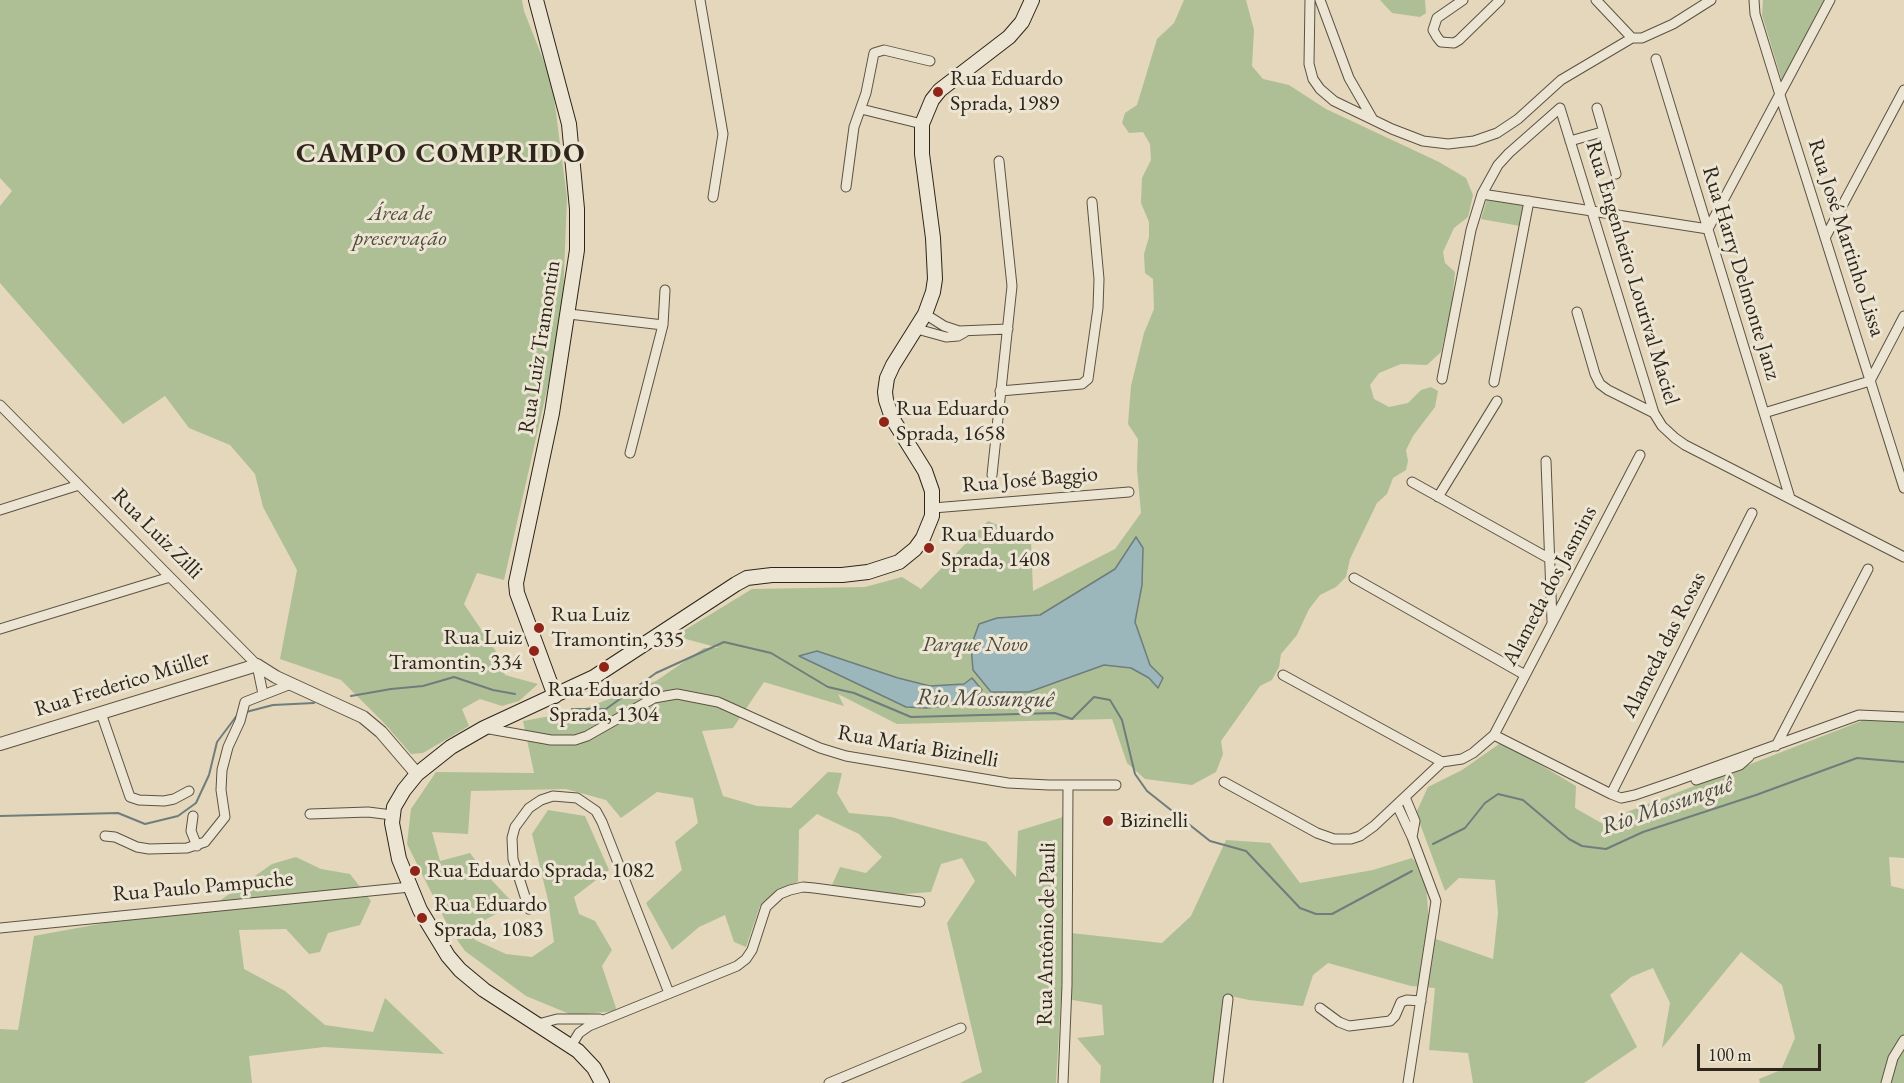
<!DOCTYPE html>
<meta charset="utf-8">
<style>
body{margin:0}
#map{position:relative;width:1904px;height:1083px;overflow:hidden;background:#e4d7bb;font-family:"EB Garamond",serif}
canvas{display:block}
.scale{position:absolute;left:1697px;top:1044px;width:124px;height:27px;box-sizing:border-box;border:3px solid #2e251b;border-top:0;padding-left:8px;font-size:18px;line-height:21px;white-space:nowrap;color:#2e251b;-webkit-text-stroke:4px #ede5d3;paint-order:stroke}
</style>
<div id="map">
<canvas width="1904" height="1083"></canvas>
<div class="scale">100 m</div>
</div>
<script>
const g = document.querySelector('canvas').getContext('2d');
g.lineJoin = 'round';
function fill(path, color) {
  g.fillStyle = color;
  g.fill(path, 'evenodd');
}
function toPath(rows) {
  const path = new Path2D();
  for (const r of rows) {
    path.moveTo(r[0], r[1]);
    for (let i = 2; i < r.length; i += 2) path.lineTo(r[i], r[i + 1]);
  }
  return path;
}
function strokePath(path, color, width, dash) {
  g.strokeStyle = color;
  g.lineWidth = width;
  g.lineCap = dash ? 'butt' : 'round';
  g.setLineDash(dash || []);
  g.stroke(path);
}
function label(font, color, halo, rows, align = 'center') {
  g.font = font + ' "EB Garamond",serif';
  g.lineWidth = 6;
  g.setLineDash([]);
  g.textBaseline = 'middle';
  g.strokeStyle = halo;
  g.fillStyle = color;
  for (const [text, x, y, turn = 0] of rows) {
    g.save();
    g.translate(x, y);
    g.rotate((+turn || 0) * Math.PI / 180);
    g.textAlign = isNaN(turn) ? turn : align;
    if (halo) g.strokeText(text, 0, 0);
    g.fillText(text, 0, 0);
    g.restore();
  }
}
fill(toPath([
 [0,0,522,0,524,11,552,82,567,198,562,323,504,580,477,573,464,604,497,653,505,675,538,684,519,701,502,706,480,699,462,709,469,726,423,753,411,754,384,723,341,680,280,659,297,570,263,507,255,474,230,445,189,428,165,396,123,424,0,283,0,206,12,191,0,178],
 [1184,0,1246,0,1254,30,1252,66,1263,79,1289,85,1326,109,1439,162,1466,178,1473,195,1468,217,1454,228,1443,252,1445,263,1455,272,1452,303,1441,352,1427,365,1401,364,1379,373,1370,385,1374,399,1389,407,1408,403,1421,390,1431,387,1438,391,1435,407,1413,436,1406,450,1408,461,1406,470,1393,478,1387,494,1377,503,1350,559,1346,577,1336,587,1320,595,1309,609,1297,635,1281,654,1279,667,1272,680,1260,686,1221,741,1223,754,1216,772,1192,785,1145,779,1127,763,1112,719,897,724,838,694,844,706,764,682,733,728,702,731,723,796,757,806,791,808,828,772,842,773,837,793,849,813,891,817,986,842,1016,877,1018,831,1063,817,1062,932,1162,943,1191,916,1226,840,1270,843,1300,883,1373,870,1412,858,1425,871,1430,937,1493,959,1498,913,1495,880,1459,878,1445,891,1416,813,1428,787,1462,770,1502,742,1576,786,1575,808,1612,829,1627,812,1864,720,1904,722,1904,858,1889,857,1891,886,1904,889,1904,1083,1760,1083,1759,1079,1781,1070,1795,1038,1782,985,1741,952,1662,1048,1670,1003,1653,968,1631,977,1610,995,1637,1047,1584,1083,1473,1083,1468,1053,1429,1050,1435,988,1411,986,1328,963,1313,975,1303,1006,1249,1000,1226,995,1214,1075,1221,1083,1100,1083,1101,1066,1077,1038,1104,1035,1102,1005,1061,998,1056,1083,960,1083,982,1072,947,923,975,881,962,858,941,864,931,892,889,895,832,885,840,867,866,873,882,857,859,834,817,814,799,830,798,882,779,890,760,906,746,947,734,942,725,915,699,927,672,950,646,903,682,870,675,842,698,823,693,798,657,792,621,818,606,800,566,789,471,791,468,834,432,832,440,861,470,853,485,873,514,904,472,927,475,940,506,954,532,957,554,942,548,900,532,834,548,810,585,816,609,870,574,897,579,914,595,921,612,950,602,966,617,1011,572,1015,526,996,465,951,449,928,407,844,411,809,436,772,534,773,523,721,578,711,656,681,704,648,719,648,675,636,752,589,865,587,902,577,921,589,988,521,1031,539,1033,591,1115,549,1141,513,1137,469,1138,439,1128,424,1131,386,1144,333,1154,309,1153,279,1145,273,1144,254,1149,237,1149,222,1141,203,1142,178,1151,160,1150,144,1143,132,1129,133,1122,123,1125,113,1137,105,1157,39,1174,23],
 [1380,0,1425,0,1426,13,1420,17,1392,13],
 [1763,0,1824,0,1782,81,1762,15],
 [1487,199,1524,206,1520,226,1481,219],
 [296,857,321,869,350,874,371,901,360,925,328,933,320,952,309,954,286,929,239,930,244,969,285,991,325,1025,373,1032,385,998,444,1054,324,1047,249,1056,252,1083,0,1083,0,1029,18,1030,34,936,218,902,272,864]
]), '#aebf95');
const water = toPath([
 [1136,537,1143,548,1142,585,1135,622,1150,665,1163,678,1158,688,1149,678,1131,668,1104,665,1029,692,991,692,973,670,971,646,979,624,997,618,1040,615,1115,569,1136,537],
 [817,651,898,678,930,686,964,684,972,678,982,690,973,702,927,708,906,707,799,656,817,651]
]);
fill(water, '#9bb7bc');
strokePath(water, '#6f7d7c', 1.5);
strokePath(toPath([
 [351,696,391,689,423,686,454,677,493,690,515,694],
 [572,709,606,709,656,673,724,642,771,653,828,687,854,693,911,717,1055,713,1072,719,1094,697,1110,700,1122,720,1135,774,1147,791,1210,841,1246,851,1300,908,1316,914,1332,914,1412,871],
 [246,712,273,705,314,703],
 [0,816,118,813,145,824,178,816,196,803,209,775,217,742,238,714],
 [1433,844,1465,828,1485,803,1498,794,1523,800,1569,839,1582,846,1606,849,1643,832,1756,795,1857,758,1904,762]
]), '#6f7d7c', 2);
const minor = toPath([
 [700,0,723,134,713,197],
 [1310,0,1309,64,1313,79,1320,89,1334,101,1392,129,1423,141,1448,144,1474,141,1497,133,1518,119,1561,80,1632,38,1642,38,1673,24,1711,0],
 [1320,0,1349,78,1372,118],
 [1463,0,1437,18,1433,30,1437,37,1441,42,1454,43,1459,40,1500,0],
 [1596,0,1632,38],
 [1754,0,1755,14,1780,95,1904,488],
 [1656,59,1790,498],
 [1597,108,1616,174],
 [861,109,922,124],
 [1570,141,1602,132],
 [846,187,854,127,866,93,874,53,884,50,930,61],
 [1482,194,1708,229,1830,0],
 [1825,238,1904,90],
 [1577,312,1595,374,1600,384,1608,390,1654,413],
 [569,314,663,325],
 [925,314,944,326,959,331,1008,329],
 [917,329,946,337,958,336,965,332],
 [1442,379,1471,230,1482,194,1498,165,1509,153,1560,108,1654,413,1662,426,1675,438,1685,445,1904,557],
 [1494,382,1529,201],
 [1000,391,1082,384,1088,379,1098,308,1099,279,1092,202],
 [0,405,257,665,263,694],
 [1764,413,1870,381,1904,316],
 [630,453,663,325,665,290],
 [1546,461,1552,621],
 [992,475,1012,286,999,161],
 [1412,482,1550,559],
 [1438,497,1497,401],
 [933,508,1129,492],
 [0,510,79,485],
 [1354,578,1525,675],
 [0,629,170,577],
 [1283,675,1442,762],
 [101,713,130,797,139,800,164,801,174,799,189,791],
 [484,728,551,740,575,740,587,736,654,698,677,694,718,702,820,748,846,756,1008,783,1049,785,1116,785],
 [1494,735,1640,455],
 [1776,746,1868,569],
 [1696,780,1740,765,1749,757],
 [1224,782,1317,833,1334,839,1351,839,1360,836,1374,826,1442,762,1462,759,1473,753,1494,735,1611,794,1621,798,1635,795,1676,781,1859,715,1904,717],
 [1611,794,1752,513],
 [1405,797,1415,821,1412,837],
 [1397,805,1412,837,1436,901,1408,1083],
 [310,814,368,812,392,815],
 [193,816,191,831,197,846],
 [105,836,115,837,137,847,149,849,187,848,205,842,225,817,221,790,222,770,228,747,240,721,245,702,291,684],
 [529,909,513,859,512,838,515,827,529,808,541,800,553,796,577,798,596,811,602,822,669,993],
 [0,928,410,887],
 [1320,1008,1339,1022,1349,1026,1390,1021,1395,1016,1401,1002,1407,1000,1421,1001],
 [538,1024,557,1019,600,1019],
 [571,1046,579,1033,589,1026,737,966,746,959,752,950,766,907,780,894,790,890,803,887,814,888,920,902],
 [829,1083,961,1028],
 [1063,1083,1067,985,1068,785],
 [1218,1083,1228,999],
 [1886,1083,1893,1058,1904,1040]
]);
const tertiary = toPath([
 [0,744,257,665,276,677,363,717,381,732,417,774]
]);
const secondary = toPath([
 [536,0,569,124,577,209,577,250,552,413,516,583,517,593,555,696],
 [602,1083,594,1068,578,1051,484,990,460,970,448,956,420,910,399,859,392,823,394,807,404,790,417,774,451,747,484,728,594,677,736,584,747,578,772,575,842,575,868,572,899,562,915,549,923,538,932,516,932,491,925,471,892,418,886,400,885,392,887,378,893,365,925,314,933,292,935,279,933,238,922,154,922,124,932,100,940,90,1009,37,1022,22,1032,0]
]);
strokePath(minor, '#5c5243', 11);
strokePath(tertiary, '#5c5243', 14);
strokePath(secondary, '#2e251b', 16);
strokePath(minor, '#ede5d3', 9);
strokePath(tertiary, '#ede5d3', 12);
strokePath(secondary, '#ede5d3', 14);
for (const [x, y, r, color] of [
 [938,92,6,"#8f2418"],
 [884,422,6,"#8f2418"],
 [929,548,6,"#8f2418"],
 [539,628,6,"#8f2418"],
 [534,651,6,"#8f2418"],
 [604,667,6,"#8f2418"],
 [1108,821,6,"#8f2418"],
 [415,871,6,"#8f2418"],
 [422,918,6,"#8f2418"]
]) {
  const dot = new Path2D();
  dot.arc(x, y, r, 0, 2 * Math.PI);
  g.fillStyle = color;
  g.fill(dot);
  strokePath(dot, '#ede5d3', 2);
}
label('22px', '#2e251b', '#ede5d3', [
 ["Rua Eduardo",950,79],
 ["Sprada, 1989",950,104],
 ["Rua Eduardo",896,409],
 ["Sprada, 1658",896,434],
 ["Rua Eduardo",941,535],
 ["Sprada, 1408",941,560],
 ["Rua Luiz",551,615],
 ["Tramontin, 335",551,640],
 ["Rua Luiz",522,638,"right"],
 ["Tramontin, 334",522,663,"right"],
 ["Rua Eduardo",604,690,"center"],
 ["Sprada, 1304",604,715,"center"],
 ["Bizinelli",1120,821],
 ["Rua Eduardo Sprada, 1082",427,871],
 ["Rua Eduardo",434,905],
 ["Sprada, 1083",434,930]
], 'left');
label('italic 22px', '#4e4c3a', '#ede5d3', [
 ["Área de",400,214],
 ["preservação",400,239],
 ["Parque Novo",975,645]
]);
label('22px', '#2e251b', '#ede5d3', [
 ["Rua José Martinho Lissa",1846,238,72],
 ["Rua Engenheiro Lourival Maciel",1632,273,73],
 ["Rua Harry Delmonte Janz",1741,273,73],
 ["Rua Luiz Tramontin",540,347,-81],
 ["Rua José Baggio",1030,480,-5],
 ["Rua Luiz Zilli",157,534,45],
 ["Alameda dos Jasmins",1550,586,-62],
 ["Alameda das Rosas",1664,645,-63],
 ["Rua Frederico Müller",122,684,-17],
 ["Rua Maria Bizinelli",918,747,10],
 ["Rua Paulo Pampuche",203,887,-5],
 ["Rua Antônio de Pauli",1047,934,-89]
]);
label('italic 24px', '#494a43', '#ede5d3', [
 ["Rio Mossunguê",985,699,1],
 ["Rio Mossunguê",1667,806,-19]
]);
g.letterSpacing = '1.5px';
label('bold 28px', '#2e251b', '#ede5d3', [
 ["CAMPO COMPRIDO",441,154]
]);
g.letterSpacing = '0px';
</script>
